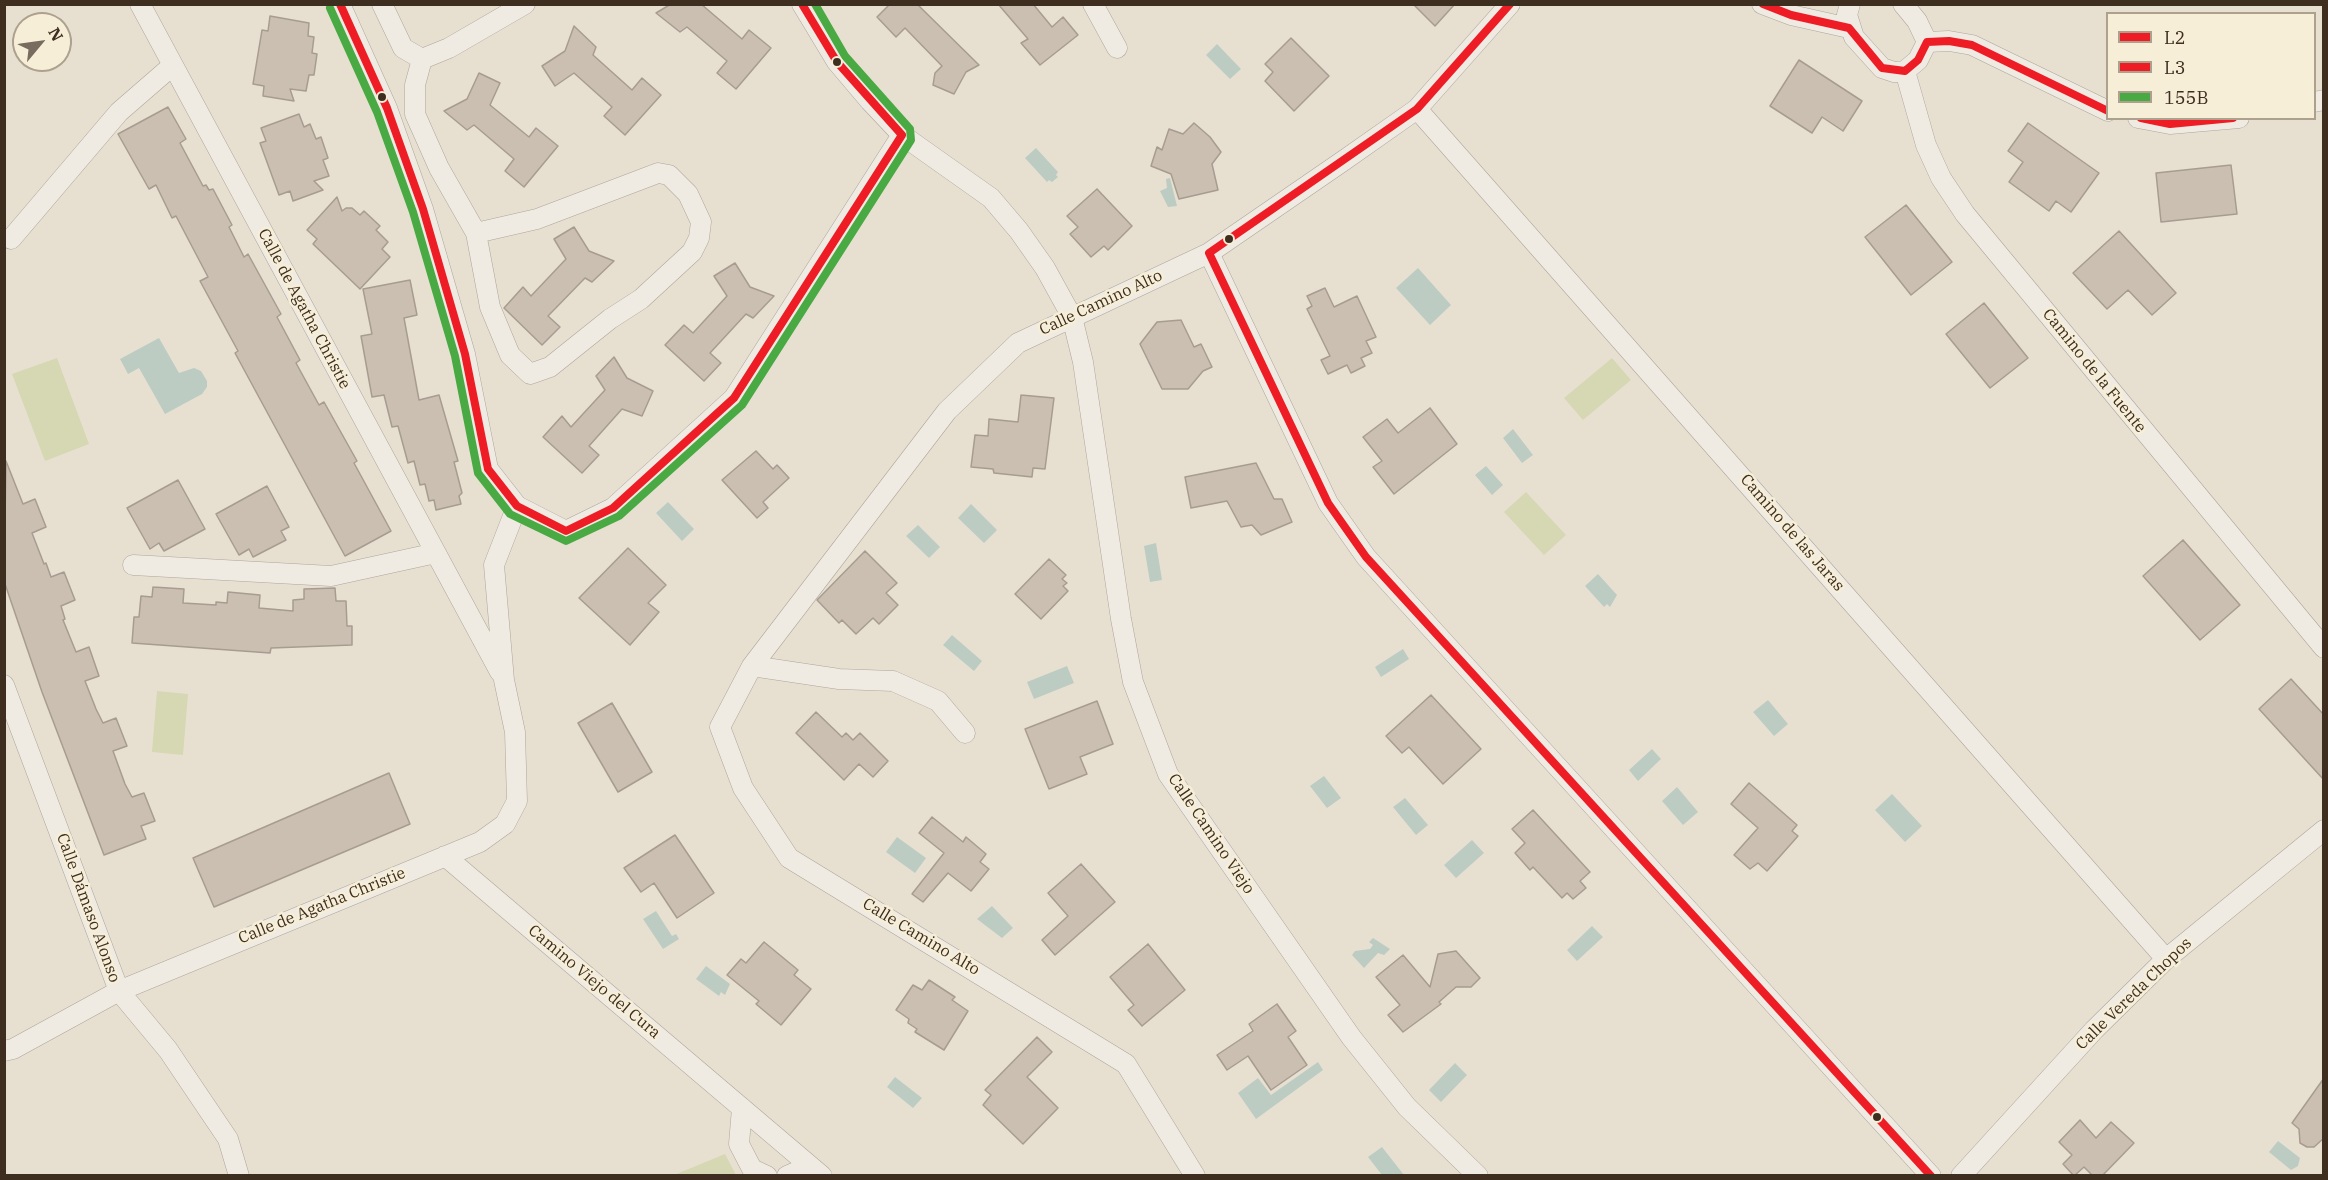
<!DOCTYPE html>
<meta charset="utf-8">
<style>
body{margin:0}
#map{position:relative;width:2328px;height:1180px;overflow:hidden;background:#e7e0d1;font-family:"IBM Plex Serif",serif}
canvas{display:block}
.frame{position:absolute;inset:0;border:6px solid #3d2e20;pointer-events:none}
.legend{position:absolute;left:2106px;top:12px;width:210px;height:108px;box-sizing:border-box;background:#f7eed8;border:2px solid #ada18e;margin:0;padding:8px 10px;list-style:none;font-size:18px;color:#3d2e20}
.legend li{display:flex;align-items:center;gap:12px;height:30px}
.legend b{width:30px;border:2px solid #ada18e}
.north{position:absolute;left:12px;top:12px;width:60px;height:60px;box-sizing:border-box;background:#f7eed8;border:2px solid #ada18e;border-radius:50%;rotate:61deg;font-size:16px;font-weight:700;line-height:24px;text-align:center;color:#3d2e20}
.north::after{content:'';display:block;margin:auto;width:21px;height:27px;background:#786c5e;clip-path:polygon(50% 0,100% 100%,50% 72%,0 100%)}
</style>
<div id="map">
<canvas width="2328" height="1180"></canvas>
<div class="frame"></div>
<ul class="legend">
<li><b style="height:8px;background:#ee1c25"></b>L2</li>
<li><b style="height:8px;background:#ee1c25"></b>L3</li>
<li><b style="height:8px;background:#49a943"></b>155B</li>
</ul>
<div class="north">N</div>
</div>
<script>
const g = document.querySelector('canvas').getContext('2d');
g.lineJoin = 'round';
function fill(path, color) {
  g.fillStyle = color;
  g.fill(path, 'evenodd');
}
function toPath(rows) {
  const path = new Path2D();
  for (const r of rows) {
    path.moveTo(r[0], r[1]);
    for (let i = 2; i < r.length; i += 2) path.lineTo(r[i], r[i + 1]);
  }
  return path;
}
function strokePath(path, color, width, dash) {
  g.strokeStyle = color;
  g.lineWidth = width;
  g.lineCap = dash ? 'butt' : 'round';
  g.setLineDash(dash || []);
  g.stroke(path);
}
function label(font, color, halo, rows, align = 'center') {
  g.font = font + ' "IBM Plex Serif",serif';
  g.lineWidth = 5;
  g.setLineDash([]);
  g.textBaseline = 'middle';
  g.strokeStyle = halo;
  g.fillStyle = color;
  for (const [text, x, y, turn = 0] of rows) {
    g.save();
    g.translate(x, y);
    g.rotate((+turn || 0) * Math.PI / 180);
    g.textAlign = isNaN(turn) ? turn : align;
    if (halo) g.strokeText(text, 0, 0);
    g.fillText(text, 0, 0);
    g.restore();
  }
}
fill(toPath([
 [57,358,89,444,45,461,12,374],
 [1612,358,1631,380,1583,420,1564,398],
 [1526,492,1566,535,1544,555,1504,512],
 [157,691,188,694,183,755,152,752],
 [725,1154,736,1175,674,1175]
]), '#d6d7b3');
fill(toPath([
 [1217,44,1241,69,1230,79,1206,55],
 [1036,148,1058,172,1056,175,1058,177,1052,182,1049,180,1047,182,1025,158],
 [1170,178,1177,206,1168,207,1160,191,1167,188,1166,179],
 [1418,268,1451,305,1430,325,1396,288],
 [159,338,179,373,194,368,201,371,207,381,207,387,202,394,165,414,139,368,128,374,120,359],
 [1513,429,1533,455,1522,463,1503,438],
 [1486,466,1503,485,1492,495,1475,475],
 [668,502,694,529,682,541,656,513],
 [971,504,997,530,984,543,958,518],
 [918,525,940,547,929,558,906,536],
 [1156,543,1162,580,1150,582,1144,546],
 [1598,574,1617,595,1610,607,1607,604,1604,607,1585,586],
 [952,635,982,661,974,671,943,645],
 [1403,649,1409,659,1381,677,1375,667],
 [1067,666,1074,683,1034,699,1027,682],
 [1768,700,1788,724,1774,736,1753,712],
 [1652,749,1661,759,1638,781,1629,770],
 [1324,776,1341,798,1327,808,1310,786],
 [1677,787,1698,812,1683,825,1662,801],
 [1892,794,1922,826,1905,842,1875,810],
 [1405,798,1428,825,1416,835,1393,807],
 [897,837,926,858,915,873,886,852],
 [1472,840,1484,853,1456,878,1444,865],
 [992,906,1013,928,1002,938,977,919],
 [656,911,672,936,676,934,679,939,663,949,643,919],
 [1592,926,1603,937,1577,961,1567,950],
 [1373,938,1390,949,1384,955,1378,953,1364,968,1352,955,1355,951,1370,949,1373,945,1369,942],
 [706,966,730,984,725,995,721,992,719,996,696,979],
 [1318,1062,1323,1070,1256,1119,1238,1093,1258,1078,1271,1095],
 [1455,1063,1467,1075,1441,1102,1429,1090],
 [895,1077,922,1098,913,1108,887,1087],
 [2278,1141,2300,1158,2298,1166,2291,1170,2269,1152],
 [1382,1147,1404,1175,1382,1175,1368,1157]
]), '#bcccc2');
const building = toPath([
 [671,4,701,4,742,39,749,30,771,48,736,89,717,73,727,61,687,27,680,32,656,13,671,4],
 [890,4,917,4,979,65,966,72,954,94,933,85,935,73,942,66,905,28,896,37,877,17,890,4],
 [998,4,1033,4,1052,27,1063,17,1078,35,1040,65,1021,43,1028,39,998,4],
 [1413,4,1455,4,1435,26,1413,4],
 [270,16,309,23,308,36,314,37,312,53,317,54,314,75,309,75,306,91,290,89,294,101,263,96,264,86,253,84,262,30,268,31,270,16],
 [574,26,596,47,593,55,632,90,642,78,661,95,625,135,604,116,612,107,574,73,555,86,542,66,565,51,574,26],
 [1291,38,1329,76,1294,111,1265,81,1273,72,1265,64,1291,38],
 [1799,60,1862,101,1843,131,1822,117,1812,133,1770,106,1799,60],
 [479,73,500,83,490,105,529,137,536,128,558,146,524,187,505,171,514,159,474,125,467,130,444,111,467,99,479,73],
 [168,107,186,139,180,143,203,186,206,185,209,190,213,189,232,225,229,227,244,257,248,254,281,314,277,317,300,360,296,363,319,405,324,402,357,461,354,463,391,531,345,556,235,353,238,351,200,281,208,277,176,216,172,218,156,185,149,189,118,134,168,107],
 [299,114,304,127,310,124,316,139,321,137,328,158,323,160,329,176,314,181,323,190,293,201,290,191,279,195,260,143,266,141,261,128,299,114],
 [1194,123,1210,137,1221,152,1212,164,1218,190,1179,199,1171,174,1151,166,1157,147,1162,150,1169,129,1183,134,1194,123],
 [2028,123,2099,173,2071,212,2056,201,2049,211,2009,182,2023,162,2008,151,2028,123],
 [2231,165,2237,214,2161,222,2156,173,2231,165],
 [1097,189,1132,226,1108,250,1104,246,1091,257,1070,234,1078,227,1067,216,1097,189],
 [337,197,342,211,346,208,352,208,360,215,364,211,380,226,376,230,388,242,382,249,390,257,360,289,313,244,317,239,307,230,337,197],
 [1906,205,1952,262,1911,295,1865,237,1906,205],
 [574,227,589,251,614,261,592,282,585,278,548,316,560,327,542,345,504,308,523,287,531,296,566,259,554,239,574,227],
 [2119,231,2176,293,2152,315,2128,290,2107,309,2073,273,2119,231],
 [735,263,750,287,774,296,753,318,746,314,710,353,721,363,704,381,665,345,684,325,693,333,727,296,714,276,735,263],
 [410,280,417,315,404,318,419,400,439,395,458,461,454,462,462,493,459,496,461,504,436,510,434,500,429,501,425,484,420,485,414,461,408,463,398,426,392,427,384,395,372,397,361,336,372,334,363,289,410,280],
 [1325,288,1334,307,1357,296,1376,337,1366,341,1372,353,1361,358,1365,366,1351,373,1347,365,1328,374,1321,360,1330,356,1307,309,1312,306,1307,296,1325,288],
 [1984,303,2028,358,1990,388,1946,334,1984,303],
 [1181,320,1194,347,1201,344,1212,367,1203,371,1188,389,1162,389,1140,344,1157,322,1181,320],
 [614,357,627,378,653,391,642,416,622,409,589,446,599,455,582,473,543,437,562,416,571,427,605,390,596,376,614,357],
 [1021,395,1054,398,1045,469,1033,468,1032,477,994,473,993,469,971,467,975,435,988,436,989,419,1018,422,1021,395],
 [1430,408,1457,444,1394,494,1373,467,1382,461,1363,437,1387,419,1398,433,1430,408],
 [756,451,773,469,777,465,789,478,763,502,768,508,757,518,722,480,756,451],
 [6,461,23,504,35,499,46,527,32,533,44,564,46,563,51,577,64,572,75,600,61,606,65,619,63,620,76,652,89,647,99,676,85,681,96,709,103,723,116,718,127,746,113,751,125,784,132,797,144,793,155,821,141,826,146,839,104,855,42,692,4,581,6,461],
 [1256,463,1274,499,1282,499,1292,522,1261,535,1252,525,1241,527,1227,501,1191,508,1185,477,1256,463],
 [178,480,205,529,164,551,159,543,150,549,127,508,178,480],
 [267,486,289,527,281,531,286,540,253,557,249,549,239,555,216,514,267,486],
 [2183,540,2240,605,2200,640,2143,576,2183,540],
 [628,548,666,585,648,603,659,612,630,645,579,598,628,548],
 [865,551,897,583,886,593,898,605,879,624,873,618,856,634,842,620,839,623,817,600,865,551],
 [1049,559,1066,575,1062,579,1067,583,1063,586,1068,591,1041,619,1015,594,1049,559],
 [153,587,184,589,183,603,216,605,216,602,227,603,228,592,260,595,259,608,293,611,293,600,304,599,304,589,335,588,336,601,346,601,347,626,352,626,352,645,271,648,270,653,132,643,134,617,139,617,141,596,152,597,153,587],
 [2291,679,2324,715,2324,780,2259,709,2291,679],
 [1431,695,1481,749,1443,784,1409,747,1402,753,1386,736,1431,695],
 [1097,701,1113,744,1080,757,1087,774,1049,789,1025,729,1097,701],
 [612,703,652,772,618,792,578,723,612,703],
 [816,712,842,737,846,733,853,740,860,733,888,761,873,777,859,764,844,780,796,733,816,712],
 [389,773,410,824,214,907,193,858,389,773],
 [1749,783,1797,825,1792,831,1798,836,1767,871,1758,863,1750,869,1734,855,1758,828,1731,804,1749,783],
 [1533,810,1590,872,1580,881,1586,888,1573,899,1567,893,1562,898,1533,867,1530,870,1515,853,1525,843,1512,829,1533,810],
 [932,817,963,842,966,837,986,854,980,862,989,869,971,891,948,873,923,902,912,894,944,853,919,833,932,817],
 [675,835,714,893,677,918,654,883,641,892,624,868,675,835],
 [1081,864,1115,902,1055,955,1042,940,1068,916,1048,893,1081,864],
 [764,942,798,970,794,975,811,989,781,1025,756,1004,759,1001,727,975,741,959,746,963,764,942],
 [1148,944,1185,990,1142,1026,1128,1010,1134,1005,1110,977,1148,944],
 [1456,951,1480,978,1471,987,1456,987,1439,1002,1441,1004,1403,1032,1388,1015,1400,1005,1376,977,1403,955,1430,987,1438,954,1456,951],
 [929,980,955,997,952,1000,968,1011,944,1050,915,1032,917,1029,908,1023,909,1019,896,1010,913,985,922,990,929,980],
 [1277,1004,1296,1031,1288,1037,1307,1065,1271,1090,1248,1056,1227,1070,1217,1055,1253,1031,1249,1024,1277,1004],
 [1037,1037,1052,1052,1027,1077,1058,1108,1023,1144,983,1105,991,1095,985,1090,1037,1037],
 [2324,1078,2324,1138,2314,1147,2307,1147,2300,1143,2299,1129,2292,1123,2324,1078],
 [2080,1120,2096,1138,2111,1122,2134,1143,2102,1176,2093,1176,2084,1167,2074,1176,2063,1164,2072,1155,2059,1142,2080,1120]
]);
fill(building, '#cbbfb2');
strokePath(building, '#a89c90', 1.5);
const street = toPath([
 [140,4,500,672],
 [340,4,387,108,423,209,465,354,488,469,517,506,566,531,613,508,734,398,902,135],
 [382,4,403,48,422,59,449,48,525,4],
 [802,4,837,62,870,101,902,135,991,198,1019,231,1045,268,1072,317,1083,362,1121,619,1133,682,1168,774,1351,1037,1407,1107,1478,1176],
 [1093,4,1117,48],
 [1762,4,1791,15,1849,28],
 [1850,4,1847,15,1854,37,1882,68,1894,72,1905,71,1918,60,1927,42,1917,21,1903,4],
 [1927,42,1949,41,1972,45,2108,111],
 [422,59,415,85,415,114,439,168,476,233,490,307,510,355,530,374,550,367,610,319,641,299,692,252,699,238,701,222,688,194,669,175,658,173,537,219,476,233],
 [1905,71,1926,145,1941,178,1965,214,2324,648],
 [2314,102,2324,100],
 [1417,109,2166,959],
 [2138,118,2170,124,2239,118],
 [11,239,119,112,172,66],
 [1209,253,1328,503,1366,557,1931,1176],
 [133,565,331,576,436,553],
 [752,666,839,679,893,681,938,701,965,733],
 [4,685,119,991,168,1050,228,1139,239,1176],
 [445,856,822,1176],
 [4,1051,13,1049,119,991,480,842,505,824,517,801,515,732,504,680,494,565,517,506],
 [742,1108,739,1144,752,1169,767,1176],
 [787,1176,810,1166],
 [1195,1176,1126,1064,789,858,743,788,720,727,752,666,947,411,1018,343,1209,253,1343,161,1417,109,1510,4],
 [1961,1176,2094,1030,2166,959,2324,830]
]);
strokePath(street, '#ada599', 21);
strokePath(street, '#efebe3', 20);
strokePath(toPath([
 [1510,4,1417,109,1209,253,1328,503,1366,557,1931,1176],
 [1763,4,1791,15,1849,28,1882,68,1905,71,1918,60,1927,42,1949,41,1972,45,2108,111],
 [2141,118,2170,124,2233,118]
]), '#ee1c25', 8);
strokePath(toPath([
 [340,4,387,108,423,209,465,354,488,469,517,506,566,531,613,508,734,398,902,135,837,62,802,4]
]), '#ee1c25', 8);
strokePath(toPath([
 [330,8,377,112,413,212,455,356,478,473,510,514,566,541,619,516,742,405,911,140,910,129,845,56,815,4]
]), '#49a943', 8);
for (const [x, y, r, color] of [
 [837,62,5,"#3d2e20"],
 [382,97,5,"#3d2e20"],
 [1229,239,5,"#3d2e20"],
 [1877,1117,5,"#3d2e20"]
]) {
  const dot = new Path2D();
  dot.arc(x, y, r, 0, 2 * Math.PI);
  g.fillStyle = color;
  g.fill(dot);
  strokePath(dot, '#f7eed8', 2);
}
label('16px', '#3d2e20', '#f7eed8', [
 ["Calle Camino Alto",1101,303,-25],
 ["Calle de Agatha Christie",304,309,62],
 ["Camino de la Fuente",2094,371,51],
 ["Camino de las Jaras",1792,533,49],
 ["Calle Camino Viejo",1211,834,56],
 ["Calle de Agatha Christie",322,906,-22],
 ["Calle Dámaso Alonso",88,908,70],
 ["Calle Camino Alto",921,937,31],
 ["Camino Viejo del Cura",594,982,40],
 ["Calle Vereda Chopos",2134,994,-44]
]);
</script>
